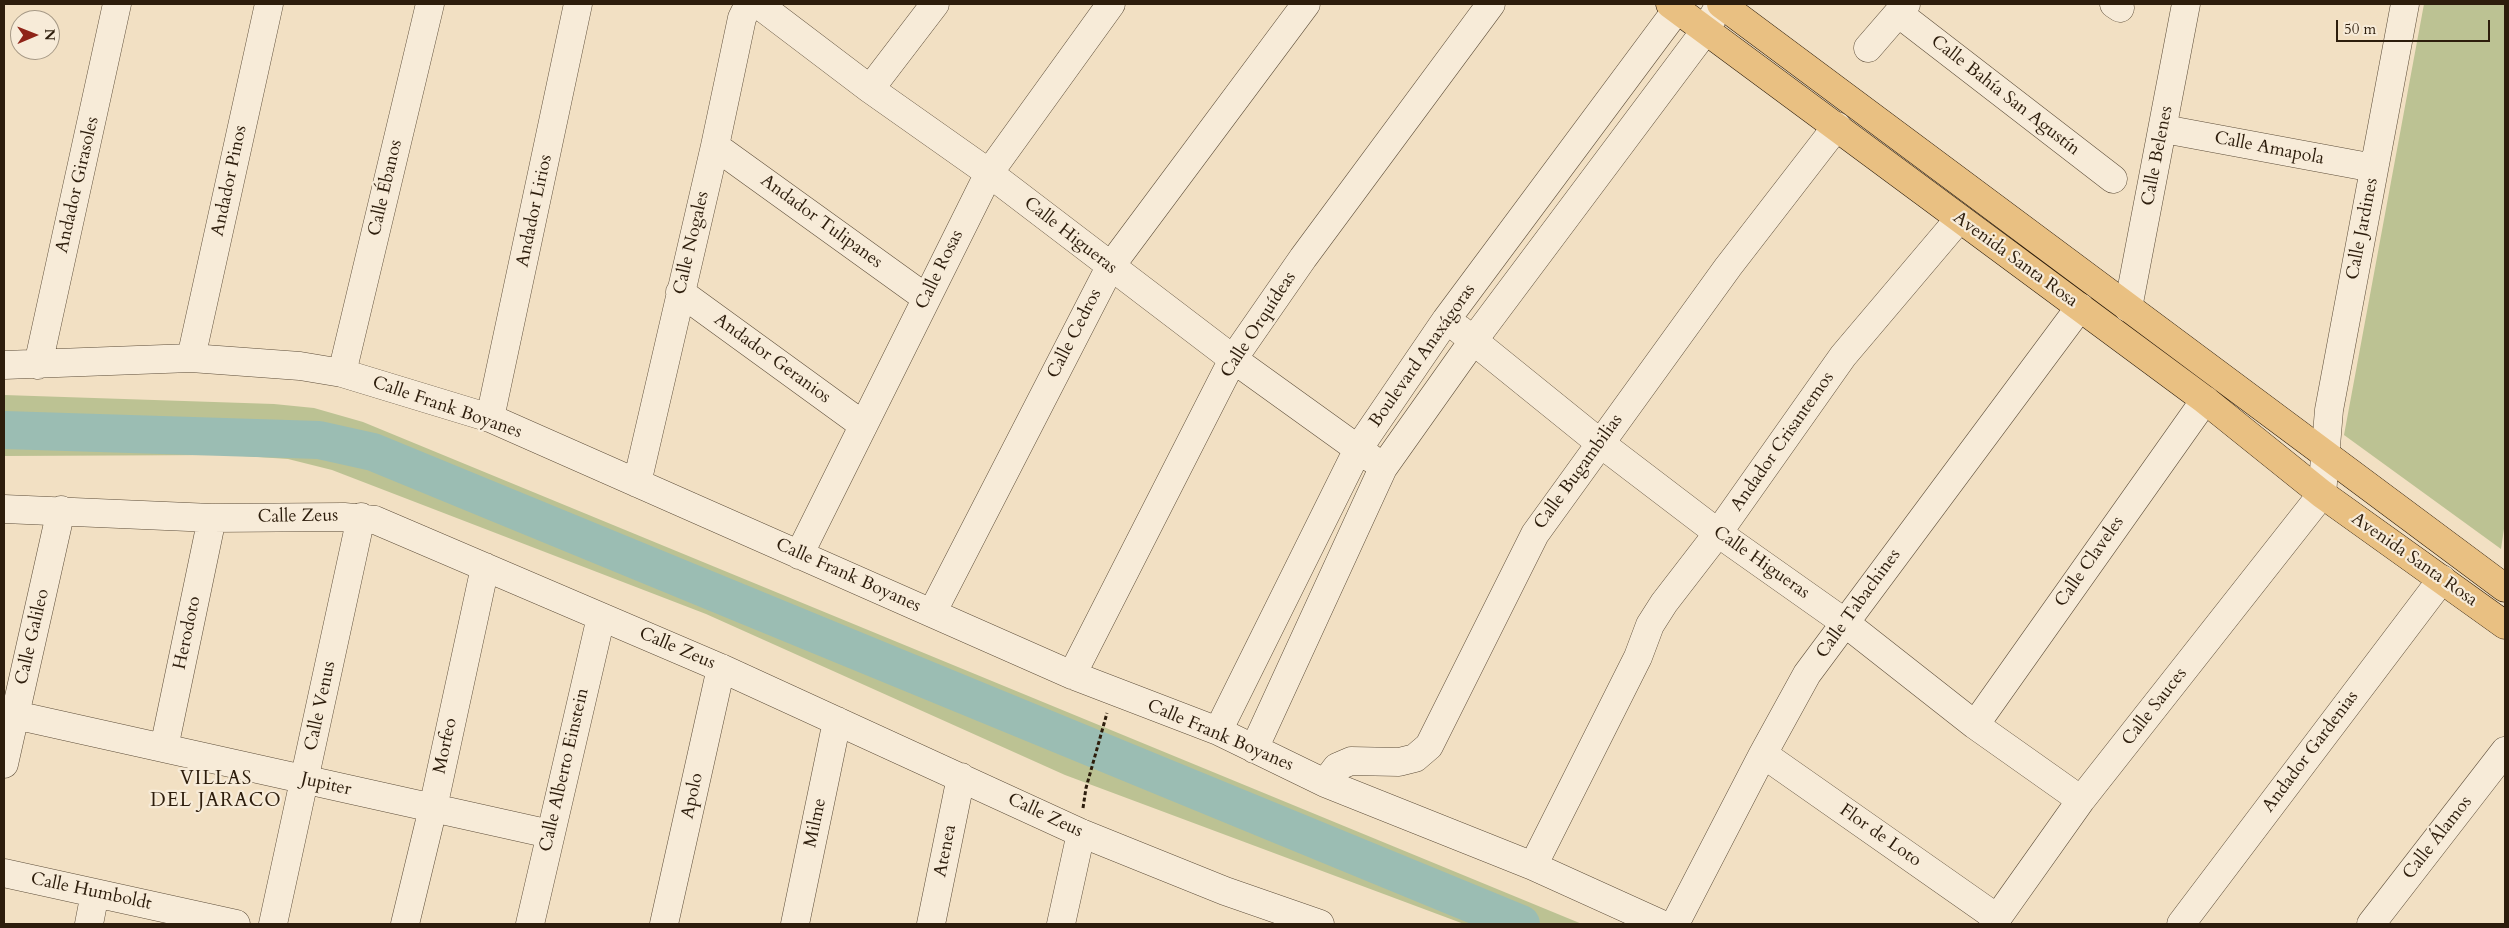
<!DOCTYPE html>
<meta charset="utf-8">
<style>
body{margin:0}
#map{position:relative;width:2509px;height:928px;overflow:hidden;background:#f2e0c3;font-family:Cardo,serif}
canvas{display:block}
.frame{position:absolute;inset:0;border:5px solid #2d1d0c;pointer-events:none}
.north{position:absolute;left:10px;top:10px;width:50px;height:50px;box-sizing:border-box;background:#f7ebd8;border:1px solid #a69986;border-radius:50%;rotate:89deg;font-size:14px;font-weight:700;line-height:20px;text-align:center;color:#2d1d0c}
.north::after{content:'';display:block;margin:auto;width:18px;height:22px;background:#8f2418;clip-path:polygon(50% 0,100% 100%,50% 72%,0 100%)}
.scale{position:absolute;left:2336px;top:20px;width:154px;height:22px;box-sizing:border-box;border:2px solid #2d1d0c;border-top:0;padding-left:6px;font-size:15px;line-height:18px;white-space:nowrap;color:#2d1d0c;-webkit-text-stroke:4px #f7ebd8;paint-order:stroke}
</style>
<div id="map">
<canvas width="2509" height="928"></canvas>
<div class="frame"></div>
<div class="north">N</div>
<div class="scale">50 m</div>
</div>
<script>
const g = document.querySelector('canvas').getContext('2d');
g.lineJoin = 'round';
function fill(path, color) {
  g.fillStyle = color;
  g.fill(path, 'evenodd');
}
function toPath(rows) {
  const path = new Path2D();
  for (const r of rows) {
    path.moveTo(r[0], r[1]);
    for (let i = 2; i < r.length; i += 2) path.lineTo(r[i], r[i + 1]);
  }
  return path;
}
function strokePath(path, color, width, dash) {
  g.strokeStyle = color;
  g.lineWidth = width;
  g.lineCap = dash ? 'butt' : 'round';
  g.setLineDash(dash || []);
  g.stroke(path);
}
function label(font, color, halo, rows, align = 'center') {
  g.font = font + ' Cardo,serif';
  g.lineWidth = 4.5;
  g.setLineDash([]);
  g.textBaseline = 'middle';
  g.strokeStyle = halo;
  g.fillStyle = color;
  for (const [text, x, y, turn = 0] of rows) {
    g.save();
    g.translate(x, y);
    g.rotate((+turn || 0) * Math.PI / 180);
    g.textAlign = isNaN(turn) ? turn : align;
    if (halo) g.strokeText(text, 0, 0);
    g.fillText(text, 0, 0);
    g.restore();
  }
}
fill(toPath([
 [2424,4,2505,4,2505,522,2501,549,2344,435],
 [4,395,274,404,314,408,363,422,1582,924,1464,924,1065,775,706,614,332,470,288,459,228,455,4,456]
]), '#bcc293');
strokePath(toPath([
 [4,430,319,440,373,452,1521,924]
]), '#9bbdb3', 38);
const minor = toPath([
 [758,4,870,89,989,173,1233,359,1372,459],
 [2114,4,2120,8],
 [1898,13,2113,179],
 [1868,48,1906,4],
 [870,89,935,4],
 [2164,129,2374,168],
 [715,146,926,298],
 [680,292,863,425],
 [2128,308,2186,4],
 [1459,329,1600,443,1718,533,1844,622,1975,725,2081,800],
 [191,358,269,4],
 [4,365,191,358,300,366,342,373,490,418,1072,675,1218,731,1325,783,1533,866,1661,924],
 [38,365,117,4],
 [342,373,430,4],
 [490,418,578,4],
 [637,483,715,146,742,18,749,4],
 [4,509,212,518,344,517,375,520,721,668,1081,833,1225,891,1320,924],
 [799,555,989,173,1111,4],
 [932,613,1110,267,1306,4],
 [1072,675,1233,359,1303,258,1491,4],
 [15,715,550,834],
 [1975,725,2205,400],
 [1218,731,1358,449,1446,320,1681,4],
 [164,748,212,518],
 [1254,749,1383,468,1473,341,1705,31,1720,4],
 [1763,754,1997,918],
 [4,764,61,510],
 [1325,783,1337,767,1351,761,1399,762,1415,758,1429,746,1535,534,1728,267,1837,126],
 [1533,866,1638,657,1650,625,1664,603,1718,533,1843,356,1959,219],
 [4,873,236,924],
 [89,924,95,893],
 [273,924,361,517],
 [405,924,433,808,485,567],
 [530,924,601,617],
 [664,924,721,668],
 [795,924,837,721],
 [931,924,961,777],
 [1061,924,1081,833],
 [1675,924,1763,754,1807,674,2080,307],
 [1993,924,2081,800,2322,494,2329,410,2405,4],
 [2181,924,2442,579],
 [2371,924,2505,751]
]);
const major = toPath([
 [1670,4,2205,400,2322,494,2505,625],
 [1721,4,2505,588]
]);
strokePath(minor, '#5e4e3a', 29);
strokePath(major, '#2d1d0c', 29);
strokePath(toPath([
 [1083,808,1086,788,1107,713]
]), '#2d1d0c', 3, [4, 2.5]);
strokePath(minor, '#f7ebd8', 28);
strokePath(major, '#e9c082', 28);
label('18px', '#2d1d0c', '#f7ebd8', [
 ["Calle Bahía San Agustín",2005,96,38],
 ["Calle Amapola",2269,149,11],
 ["Calle Belenes",2158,156,-79],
 ["Andador Pinos",230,181,-78],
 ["Andador Girasoles",78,185,-77],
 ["Calle Ébanos",386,188,-77],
 ["Andador Lirios",535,211,-78],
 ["Andador Tulipanes",821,222,36],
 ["Calle Jardines",2363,229,-79],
 ["Calle Higueras",1070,236,38],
 ["Calle Nogales",692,243,-77],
 ["Avenida Santa Rosa",2015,260,36],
 ["Calle Rosas",940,270,-64],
 ["Calle Orquídeas",1259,325,-57],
 ["Calle Cedros",1075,334,-63],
 ["Boulevard Anaxágoras",1423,356,-55],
 ["Andador Geranios",772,359,36],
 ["Calle Frank Boyanes",447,408,19],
 ["Andador Crisantemos",1783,442,-55],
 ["Calle Bugambilias",1579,472,-54],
 ["Calle Zeus",298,517,-1],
 ["Avenida Santa Rosa",2414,560,35],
 ["Calle Claveles",2090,562,-55],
 ["Calle Higueras",1761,563,35],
 ["Calle Frank Boyanes",848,576,24],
 ["Calle Tabachines",1859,604,-54],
 ["Herodoto",188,633,-78],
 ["Calle Galileo",33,637,-77],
 ["Calle Zeus",677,649,23],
 ["Calle Venus",321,706,-78],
 ["Calle Sauces",2155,707,-52],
 ["Calle Frank Boyanes",1220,736,23],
 ["Morfeo",446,746,-78],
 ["Andador Gardenias",2311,752,-53],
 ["Calle Alberto Einstein",565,770,-77],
 ["Jupiter",326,785,13],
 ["Apolo",693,796,-78],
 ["Calle Zeus",1045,816,25],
 ["Milme",816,823,-78],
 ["Flor de Loto",1880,836,35],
 ["Calle Álamos",2438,838,-52],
 ["Atenea",946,851,-79],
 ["Calle Humboldt",91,892,12]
]);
g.letterSpacing = '1px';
label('19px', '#2d1d0c', '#f7ebd8', [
 ["VILLAS",216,780],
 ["DEL JARACO",216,802]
]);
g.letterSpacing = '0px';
</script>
